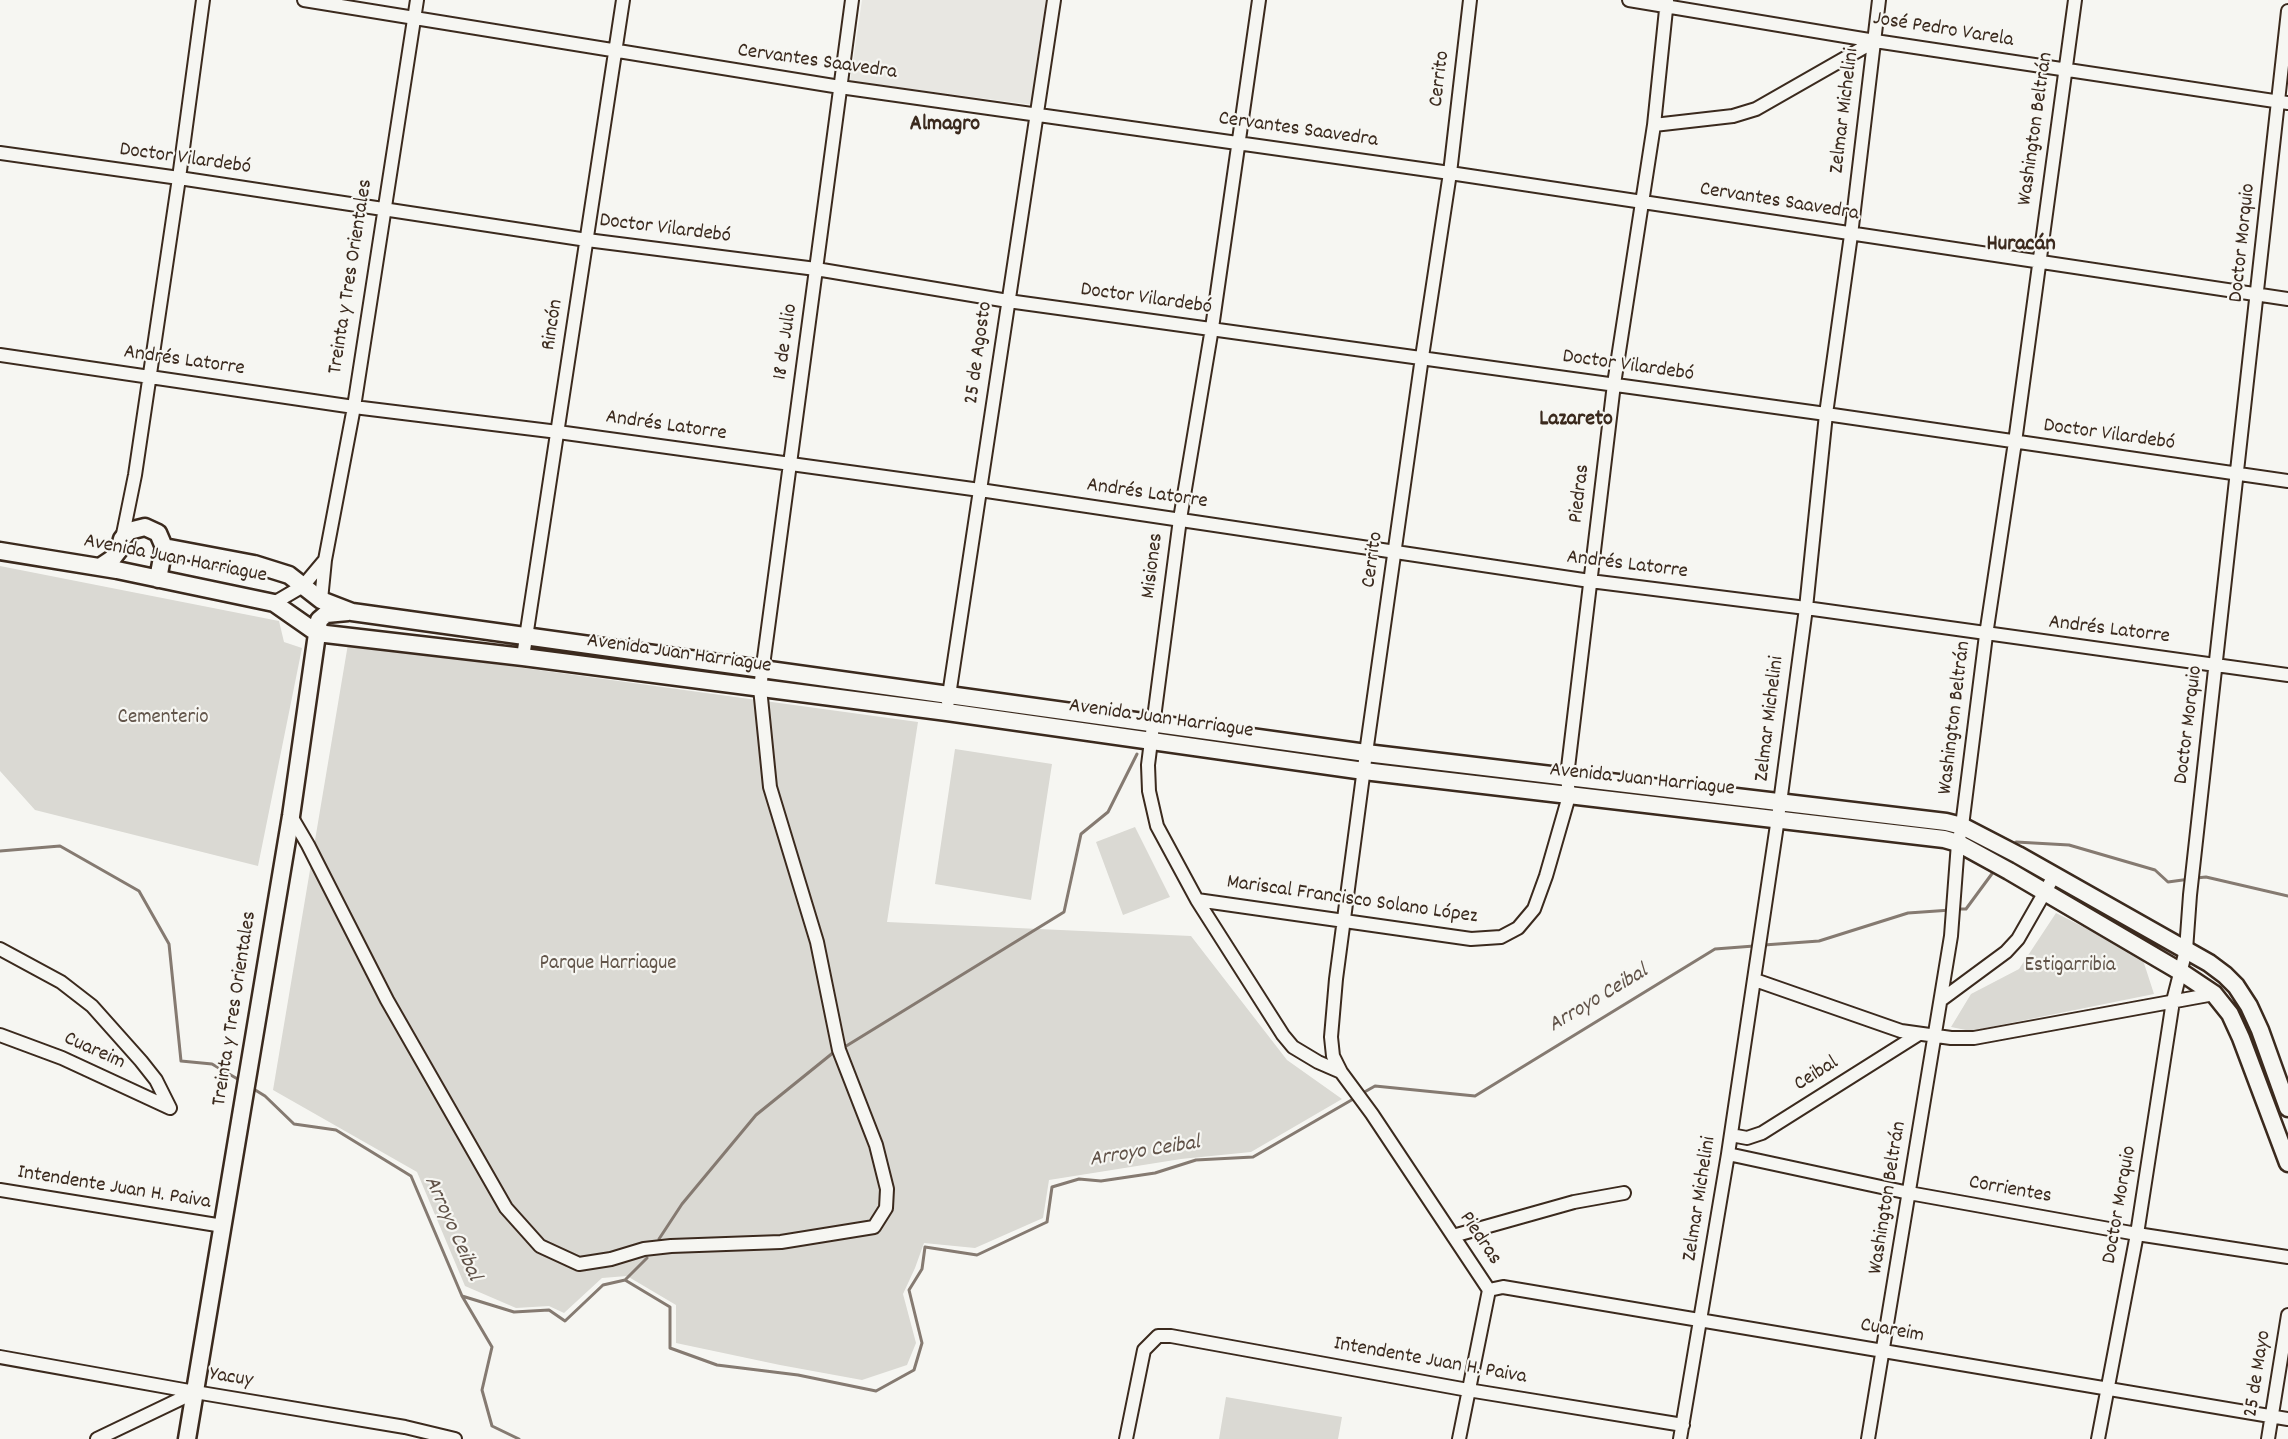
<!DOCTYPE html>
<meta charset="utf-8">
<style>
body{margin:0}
canvas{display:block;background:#f6f6f2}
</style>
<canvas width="2288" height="1439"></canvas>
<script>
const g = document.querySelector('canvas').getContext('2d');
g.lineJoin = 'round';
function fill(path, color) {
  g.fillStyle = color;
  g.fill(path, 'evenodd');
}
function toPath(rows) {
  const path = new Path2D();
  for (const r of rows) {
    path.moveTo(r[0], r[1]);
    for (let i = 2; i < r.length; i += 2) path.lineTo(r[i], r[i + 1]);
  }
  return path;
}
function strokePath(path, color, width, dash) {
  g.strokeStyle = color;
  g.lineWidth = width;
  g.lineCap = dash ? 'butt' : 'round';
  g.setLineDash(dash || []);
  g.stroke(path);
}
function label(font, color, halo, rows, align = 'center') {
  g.font = font + ' Dekko,sans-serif';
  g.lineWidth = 4.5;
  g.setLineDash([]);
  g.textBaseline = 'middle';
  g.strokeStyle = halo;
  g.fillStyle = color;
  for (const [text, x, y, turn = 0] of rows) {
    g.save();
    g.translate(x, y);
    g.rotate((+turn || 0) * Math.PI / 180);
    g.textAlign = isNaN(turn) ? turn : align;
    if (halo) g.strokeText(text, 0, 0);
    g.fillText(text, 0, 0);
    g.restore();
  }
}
fill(toPath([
 [862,0,1046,0,1034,105,850,81]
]), '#e8e7e2');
fill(toPath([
 [0,566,279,621,284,642,302,648,258,866,35,810,0,771],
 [348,644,918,722,887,922,1191,936,1287,1060,1342,1099,1251,1152,1181,1159,1049,1180,1043,1218,975,1248,924,1243,915,1268,903,1294,916,1343,907,1365,862,1380,780,1365,676,1343,676,1305,627,1276,602,1278,564,1313,549,1306,516,1308,465,1286,417,1172,273,1090],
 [955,749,1052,764,1031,900,935,884],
 [1135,827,1170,897,1123,915,1096,842],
 [2056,913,2142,957,2154,994,1971,1031,1951,1027,1971,994,2019,969],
 [1226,1397,1342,1417,1338,1439,1219,1439]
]), '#dad9d3');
strokePath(toPath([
 [2012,846,2016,842,2069,845,2155,870,2168,882,2190,879],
 [0,851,60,846,139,891,169,944,181,1061,212,1064,241,1081],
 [2196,878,2206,877,2288,896],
 [1957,909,1966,909,1994,871],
 [1764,945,1819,941,1908,913,1951,910],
 [843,1048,1064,912,1081,834,1108,812,1137,754],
 [252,1088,265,1096,294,1124,336,1130,411,1176,462,1296,514,1312,549,1310,565,1321,603,1285,625,1280,670,1307,670,1348,717,1365,798,1375,876,1391,914,1370,922,1343,909,1290,922,1269,925,1247,977,1255,1047,1222,1052,1187,1079,1179,1101,1181,1155,1173,1196,1160,1253,1157,1355,1098],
 [1361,1094,1375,1086,1475,1096,1715,949,1754,946],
 [659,1239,682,1204,756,1115,834,1052],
 [625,1280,647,1258],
 [462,1296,492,1347,482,1390,492,1426,519,1439]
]), '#857a71', 3);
const street = toPath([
 [304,0,840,87,1450,173,2288,299],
 [1259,0,1212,328,1180,519,1151,741,1148,765,1149,791,1157,826,1197,900,1283,1035,1293,1047,1318,1062,1341,1072],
 [1629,0,1875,41,2288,103],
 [1654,125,1733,116,1756,109,1875,41],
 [0,153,179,178,587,240,816,269,1008,301,1826,414,2288,481],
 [0,355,354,407,558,432,980,490,1590,581,1806,608,2288,675],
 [122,539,135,475,179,178,203,0],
 [321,600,325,560,354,407,417,0],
 [274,603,303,586,324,561],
 [523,657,623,0],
 [948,702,1054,0],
 [291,816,308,845,387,1000,506,1208,540,1246,579,1264,611,1259,644,1249,671,1246,781,1242,874,1227,886,1208,887,1189,876,1145,839,1050,817,942,770,787,760,688,852,0],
 [1197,900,1471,939,1501,937,1518,928,1534,909,1546,876,1569,796,1567,776,1614,384,1654,125,1667,0],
 [0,949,61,982,92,1006,141,1061,156,1080,170,1108],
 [1755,980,1901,1031,1951,1038,1974,1038,2214,994],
 [1941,1000,2006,952,2018,939,2054,876],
 [0,1035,62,1058,170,1108],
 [1731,1135,1747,1138,1762,1133,1919,1034],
 [1728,1154,1909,1193,2137,1234,2288,1257],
 [0,1190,223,1226],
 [1453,1236,1574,1202,1624,1193],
 [1489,1290,1503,1287,2288,1419],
 [0,1357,195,1392,405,1427,455,1439],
 [97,1439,195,1392],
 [1126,1439,1144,1350,1158,1336,1171,1336,1468,1390,1683,1425],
 [1459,1439,1489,1290,1372,1114,1341,1072,1333,1056,1331,1037,1336,979,1366,753,1422,357,1450,173,1470,0],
 [1680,1439,1728,1154,1778,818,1806,608,1826,414,1851,235,1879,0],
 [1868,1439,1951,936,1958,843,1962,826,1986,635,2015,442,2075,0],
 [2098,1439,2137,1234,2173,1001,2186,950,2190,895,2288,11],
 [2268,1439,2288,1315]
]);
const secondary = toPath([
 [164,547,254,564,289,575,321,600,352,612,1366,753,1946,822,1962,826,2018,855,2209,963,2225,975,2236,986,2249,1006,2260,1030,2288,1108],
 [0,551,117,570,274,603,317,633,523,657,947,712,1364,771,1944,839,1958,843,2009,871,2181,972,2214,994,2230,1014,2241,1038,2288,1163],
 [100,567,112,559,119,550,122,539,129,531,145,527,158,533,164,547,158,579],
 [187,1439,291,816,319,620,326,614,348,612]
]);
strokePath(street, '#3b2a1e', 16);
strokePath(secondary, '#3b2a1e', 21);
strokePath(street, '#f6f6f2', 12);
strokePath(secondary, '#f6f6f2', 16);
label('21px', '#3b2a1e', '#f6f6f2', [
 ["José Pedro Varela",1943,31,9],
 ["Cervantes Saavedra",817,63,8],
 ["Cerrito",1441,79,-83],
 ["Zelmar Michelini",1846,111,-83],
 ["Washington Beltrán",2037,129,-82],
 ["Cervantes Saavedra",1298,131,8],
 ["Doctor Vilardebó",185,160,8],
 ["Cervantes Saavedra",1779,203,9],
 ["Doctor Vilardebó",665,230,7],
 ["Doctor Morquio",2244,243,-84],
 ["Treinta y Tres Orientales",352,277,-81],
 ["Doctor Vilardebó",1146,300,8],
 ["Rincón",554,325,-81],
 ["18 de Julio",787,342,-82],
 ["25 de Agosto",980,353,-82],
 ["Andrés Latorre",184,362,8],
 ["Doctor Vilardebó",1628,367,8],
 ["Andrés Latorre",666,427,8],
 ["Doctor Vilardebó",2109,436,8],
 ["Piedras",1581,494,-83],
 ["Andrés Latorre",1147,495,8],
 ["Avenida Juan Harriague",175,560,11],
 ["Cerrito",1374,560,-82],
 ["Misiones",1154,566,-83],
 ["Andrés Latorre",1627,566,7],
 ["Andrés Latorre",2109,631,7],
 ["Avenida Juan Harriague",679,655,8],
 ["Washington Beltrán",1956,718,-83],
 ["Zelmar Michelini",1771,719,-83],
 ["Avenida Juan Harriague",1161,720,8],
 ["Doctor Morquio",2190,725,-83],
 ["Avenida Juan Harriague",1642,781,6],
 ["Mariscal Francisco Solano López",1352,901,8],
 ["Treinta y Tres Orientales",236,1009,-81],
 ["Cuareim",94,1052,24],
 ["Ceibal",1817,1075,-32],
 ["Intendente Juan H. Paiva",114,1189,9],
 ["Corrientes",2010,1191,10],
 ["Washington Beltrán",1889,1198,-81],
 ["Zelmar Michelini",1701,1199,-81],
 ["Doctor Morquio",2121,1205,-80],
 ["Piedras",1479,1239,56],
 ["Cuareim",1892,1332,10],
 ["Intendente Juan H. Paiva",1430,1362,10],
 ["25 de Mayo",2259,1374,-81],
 ["Yacuy",231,1379,9]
]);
label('21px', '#63564b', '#f6f6f2', [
 ["Cementerio",163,719],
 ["Parque Harriague",608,965],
 ["Estigarribia",2070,967]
]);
label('bold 22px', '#3b2a1e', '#f6f6f2', [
 ["Almagro",945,126],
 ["Huracán",2021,246],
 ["Lazareto",1576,421]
]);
label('italic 22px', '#605248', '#f6f6f2', [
 ["Arroyo Ceibal",1599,1000,-31],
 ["Arroyo Ceibal",1145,1153,-9],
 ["Arroyo Ceibal",451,1229,66]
]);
</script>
